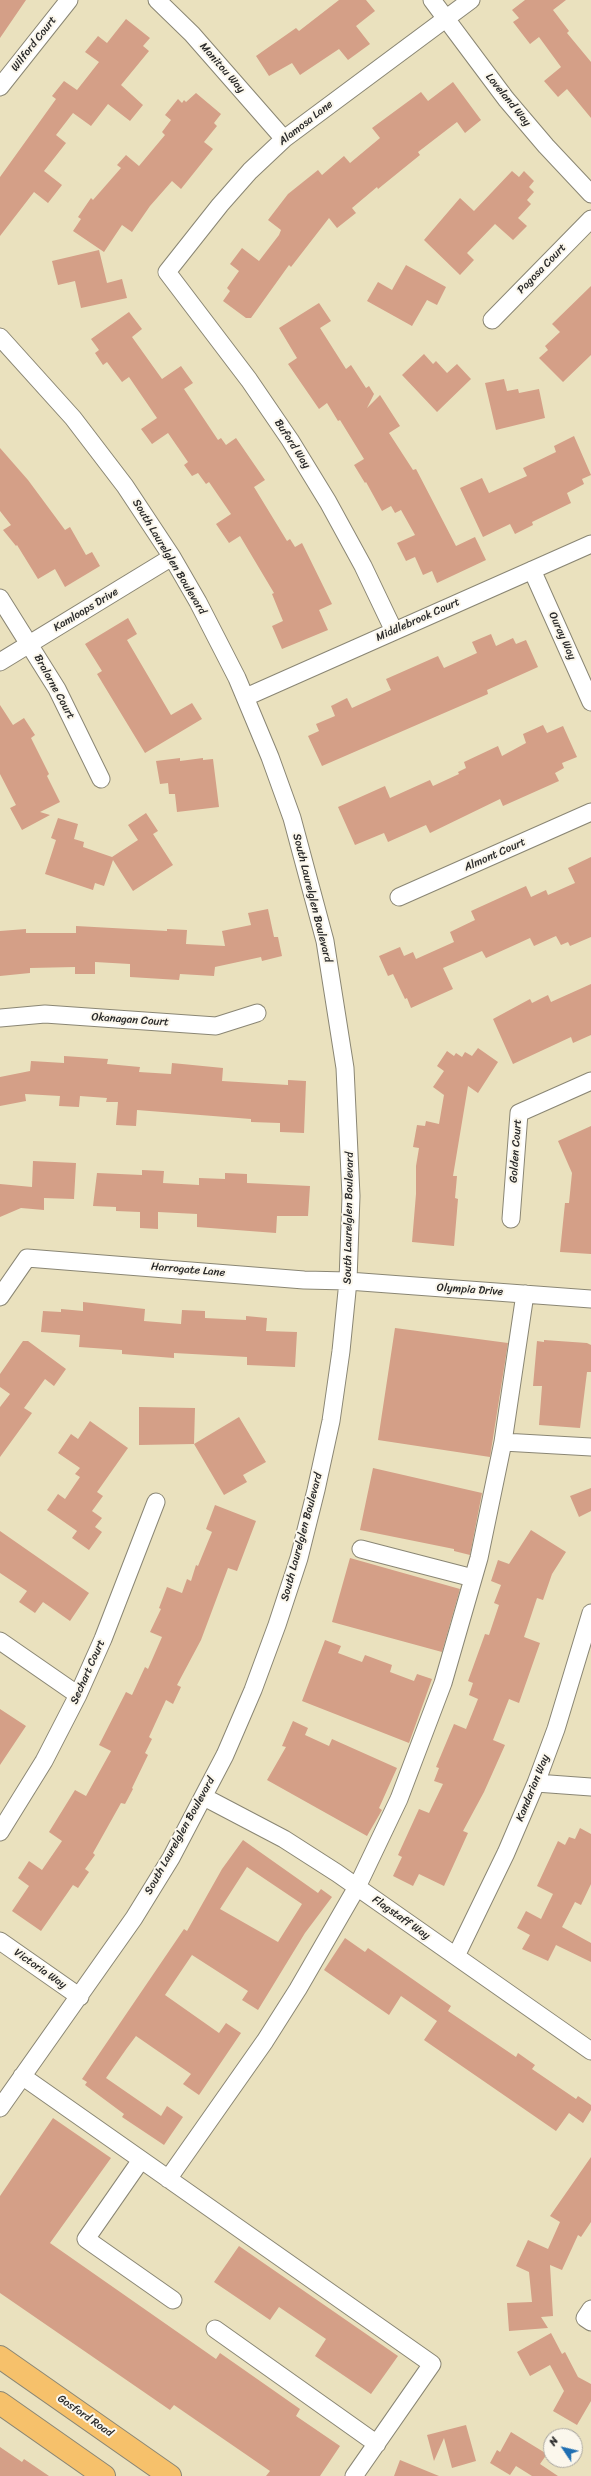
<!DOCTYPE html>
<style>
body{margin:0}
#map{position:relative;width:591px;height:2476px;overflow:hidden;background:#eae1be;font-family:Sriracha,sans-serif}
canvas{display:block}
.north{position:absolute;left:543px;top:2428px;width:40px;height:40px;box-sizing:border-box;background:#fbf7ec;border:1px solid #a8a59f;border-radius:50%;rotate:305deg;font-size:11px;font-weight:700;line-height:16px;text-align:center;color:#2b2b2b}
.north::after{content:'';display:block;margin:auto;width:14px;height:18px;background:#1f6fb2;clip-path:polygon(50% 0,100% 100%,50% 72%,0 100%)}
</style>
<div id="map">
<canvas width="591" height="2476"></canvas>
<div class="north">N</div>
</div>
<script>
const g = document.querySelector('canvas').getContext('2d');
g.lineJoin = 'round';
function fill(path, color) {
  g.fillStyle = color;
  g.fill(path, 'evenodd');
}
function toPath(rows) {
  const path = new Path2D();
  for (const r of rows) {
    path.moveTo(r[0], r[1]);
    for (let i = 2; i < r.length; i += 2) path.lineTo(r[i], r[i + 1]);
  }
  return path;
}
function strokePath(path, color, width, dash) {
  g.strokeStyle = color;
  g.lineWidth = width;
  g.lineCap = dash ? 'butt' : 'round';
  g.setLineDash(dash || []);
  g.stroke(path);
}
function label(font, color, halo, rows, align = 'center') {
  g.font = font + ' Sriracha,sans-serif';
  g.lineWidth = 4;
  g.setLineDash([]);
  g.textBaseline = 'middle';
  g.strokeStyle = halo;
  g.fillStyle = color;
  for (const [text, x, y, turn = 0] of rows) {
    g.save();
    g.translate(x, y);
    g.rotate((+turn || 0) * Math.PI / 180);
    g.textAlign = isNaN(turn) ? turn : align;
    if (halo) g.strokeText(text, 0, 0);
    g.fillText(text, 0, 0);
    g.restore();
  }
}
fill(toPath([
 [0,0,26,0,0,38],
 [339,0,366,0,375,11,356,26,370,44,348,60,339,49,300,75,292,63,269,76,256,56,296,28,299,31],
 [525,0,566,0,553,10,569,31,567,33,591,62,591,118,567,89,558,97,544,81,561,67,539,37,530,44,513,22,519,18,512,10],
 [126,19,150,38,143,46,149,51,121,85,143,105,130,121,108,104,91,126,73,113,56,135,66,143,44,171,62,185,48,203,34,192,0,236,0,177,56,99,52,96,64,81,77,90,99,62,85,52,98,36,107,43],
 [453,82,481,120,465,133,457,122,418,152,420,155,378,189,377,187,352,208,356,213,337,228,329,218,291,267,289,265,251,318,246,318,223,301,230,291,227,288,239,271,230,264,242,248,259,261,279,235,281,230,268,220,288,194,318,170,322,175,344,156,350,163,380,138,372,128,421,92,428,101],
 [196,93,221,114,214,123,217,126,204,142,213,149,181,189,172,181,150,206,132,232,122,225,104,252,73,231,81,219,78,217,91,198,93,200,121,168,117,165,126,155,139,166,165,135,162,132,171,120,165,115,178,99,182,103,184,100,186,102],
 [512,171,519,177,524,171,534,181,529,187,534,192,527,200,531,204,518,218,527,226,513,240,495,224,467,253,474,260,460,275,424,240,460,198,474,211],
 [99,250,107,283,122,279,127,298,81,308,75,281,58,285,52,261],
 [406,265,446,287,437,305,427,300,412,326,367,301,378,282,392,290],
 [591,286,591,355,563,382,539,358,548,350,545,346,560,332,552,324],
 [319,303,331,321,320,328,346,369,351,365,366,388,369,386,374,394,367,408,380,395,400,426,389,433,413,470,416,469,456,546,475,537,486,560,437,583,432,571,423,575,415,557,406,561,397,543,415,535,401,510,395,513,391,506,382,511,366,482,365,483,354,465,364,459,340,420,338,421,327,403,319,409,288,364,297,358,279,328],
 [129,312,142,329,132,337,162,379,181,366,193,383,184,389,218,440,221,438,226,445,236,438,265,480,254,487,287,541,290,539,295,547,302,543,332,604,319,610,328,630,282,649,272,626,283,621,272,594,274,593,240,536,229,543,216,524,231,514,209,482,206,484,198,473,192,476,184,465,188,462,168,433,152,444,141,429,157,418,129,377,122,382,107,362,103,365,95,353,99,350,91,339],
 [424,354,433,364,436,361,447,373,457,364,471,379,437,412,402,375],
 [504,379,507,391,518,389,519,393,539,389,545,418,496,430,485,383],
 [574,436,591,475,582,479,584,484,567,493,571,503,532,522,533,525,515,534,510,524,483,537,460,488,482,478,489,493,527,476,523,468,556,452,554,446],
 [0,448,28,480,65,530,70,527,86,555,92,552,100,566,65,587,55,569,38,579,17,545,16,546,3,530,11,525,0,511],
 [128,618,137,634,127,640,171,715,192,703,202,719,145,753,97,674,102,671,85,644],
 [491,634,496,646,513,638,516,644,526,640,538,667,487,690,488,694,322,766,308,736,319,731,316,724,335,716,331,706,347,698,352,708,391,690,386,679,438,656,444,668,477,653,472,642],
 [0,705,13,725,24,718,35,735,31,738,49,774,47,776,60,802,40,812,50,815,22,830,10,808,16,805,0,774],
 [543,725,547,733,563,726,577,757,562,763,564,768,555,773,559,781,503,806,500,799,430,833,426,825,388,842,384,833,355,845,338,807,385,786,390,798,430,780,433,786,459,774,458,772,466,768,464,762,498,746,502,756,526,743,523,734],
 [180,758,180,761,203,758,203,760,213,759,219,807,177,812,175,794,169,794,168,783,160,784,156,761],
 [146,813,158,831,153,834,173,865,133,891,113,860,104,886,95,883,93,890,45,874,56,840,51,838,58,818,78,824,74,839,84,842,83,847,112,857,138,840,128,825],
 [591,857,591,937,570,946,568,942,561,945,556,936,534,946,530,938,486,958,482,951,443,968,453,989,411,1008,407,998,405,999,393,974,388,976,379,956,400,947,404,956,413,952,416,959,454,942,450,932,475,920,471,911,526,886,531,897,546,890,548,895,575,883,568,868],
 [268,909,274,937,278,937,282,956,262,961,261,957,215,967,214,976,180,974,179,980,130,977,130,964,95,962,95,974,75,974,75,967,30,968,30,973,0,976,0,931,26,929,26,933,76,933,76,926,167,931,167,929,187,930,186,944,225,946,222,931,251,925,248,913],
 [591,984,591,1035,573,1043,571,1037,513,1064,493,1019,530,999,532,1003,548,995,551,1002],
 [478,1048,498,1062,478,1093,468,1086,453,1176,457,1176,455,1198,458,1199,454,1246,412,1242,416,1194,416,1166,419,1148,413,1147,417,1125,425,1126,426,1121,439,1124,444,1095,433,1087,444,1071,437,1066,447,1051,454,1056,456,1053,462,1057,465,1052,472,1056],
 [64,1056,108,1059,107,1064,140,1067,139,1072,171,1074,172,1063,223,1068,222,1081,288,1085,288,1080,306,1081,304,1133,280,1132,280,1123,251,1122,251,1119,137,1110,136,1126,116,1125,118,1102,106,1102,107,1098,80,1096,79,1107,59,1106,60,1096,25,1094,26,1101,0,1106,0,1077,30,1071,31,1061,64,1063],
 [591,1126,591,1254,560,1252,565,1203,569,1203,572,1173,558,1141],
 [33,1161,76,1163,74,1199,44,1198,44,1210,21,1208,0,1217,0,1184,32,1187],
 [142,1170,164,1171,163,1183,199,1185,199,1178,225,1179,225,1173,247,1174,247,1183,310,1186,308,1216,277,1216,276,1233,197,1227,197,1214,158,1212,158,1229,140,1228,140,1212,116,1211,116,1207,93,1206,97,1173,142,1175],
 [83,1302,145,1309,144,1321,181,1324,182,1310,205,1311,205,1318,246,1320,246,1316,267,1318,266,1331,297,1332,295,1367,247,1365,247,1357,174,1353,174,1358,122,1354,122,1350,79,1347,80,1335,41,1332,43,1311,61,1312,61,1309,83,1311],
 [395,1328,508,1343,490,1457,378,1440],
 [544,1340,587,1343,591,1345,591,1372,587,1372,580,1428,539,1425,542,1386,533,1386,537,1341,544,1342],
 [23,1341,28,1341,66,1369,54,1386,45,1379,24,1408,32,1413,0,1457,0,1407,10,1394,0,1387,0,1374],
 [139,1407,195,1408,194,1444,239,1417,266,1462,243,1475,247,1482,224,1495,194,1444,139,1445],
 [90,1421,128,1448,97,1492,103,1496,92,1511,102,1518,95,1527,102,1532,89,1550,72,1538,77,1531,47,1510,58,1494,65,1499,80,1477,75,1474,80,1468,58,1453,71,1434,78,1439],
 [373,1468,482,1493,470,1555,454,1551,454,1549,360,1530],
 [591,1488,591,1511,579,1517,570,1496],
 [215,1505,256,1521,237,1571,228,1568,201,1640,177,1685,181,1687,173,1704,166,1700,149,1737,152,1739,145,1753,148,1755,132,1788,133,1789,125,1804,121,1803,93,1853,95,1855,85,1869,89,1872,78,1888,73,1885,41,1931,12,1911,29,1886,18,1878,29,1861,42,1870,62,1841,49,1832,75,1790,86,1796,111,1751,99,1745,126,1692,132,1695,145,1667,148,1669,162,1637,150,1632,161,1609,159,1608,167,1587,182,1593,187,1579,191,1581,196,1565,198,1566,212,1532,206,1529],
 [531,1530,566,1552,552,1574,543,1600,537,1598,524,1637,540,1643,519,1703,509,1699,493,1740,505,1745,484,1792,463,1831,468,1833,444,1886,419,1874,413,1886,393,1876,402,1857,398,1855,419,1809,429,1813,443,1784,434,1781,439,1768,436,1767,454,1724,466,1729,478,1699,469,1695,473,1683,468,1681,485,1634,489,1635,499,1605,494,1603,501,1585,491,1581,498,1560,509,1564],
 [0,1531,89,1593,70,1621,43,1602,35,1613,19,1602,27,1591,0,1573],
 [350,1558,460,1589,442,1652,332,1622],
 [325,1640,341,1646,338,1653,362,1662,365,1655,392,1665,390,1672,414,1681,417,1674,432,1679,409,1743,302,1701],
 [0,1709,26,1726,0,1765],
 [293,1721,308,1728,305,1735,329,1746,332,1739,397,1768,379,1808,382,1810,367,1836,267,1780,286,1747,282,1746],
 [580,1828,591,1834,591,1884,581,1905,575,1902,562,1927,591,1943,591,1962,556,1945,548,1961,522,1949,530,1935,517,1928,526,1911,541,1919,553,1894,537,1886,558,1841,565,1845,569,1837,575,1839],
 [243,1840,318,1893,321,1889,332,1897,305,1933,258,2010,242,2000,248,1991,192,1955,165,1995,219,2033,226,2023,241,2033,199,2095,183,2084,191,2074,136,2036,127,2048,106,2078,161,2116,167,2106,183,2117,164,2145,122,2117,124,2114,85,2085,87,2082,82,2079,184,1929,187,1931,222,1869],
 [247,1867,302,1904,278,1942,220,1909],
 [345,1938,365,1952,368,1948,451,2006,448,2011,516,2057,518,2053,535,2065,532,2069,576,2099,578,2096,591,2105,591,2110,583,2123,569,2113,556,2131,424,2040,437,2021,401,1996,389,2015,324,1970],
 [53,2118,111,2158,50,2243,216,2359,220,2353,300,2409,296,2416,340,2446,320,2476,266,2476,270,2471,174,2405,170,2410,0,2293,0,2196],
 [591,2157,591,2222,581,2237,578,2235,562,2270,550,2265,553,2316,541,2317,548,2328,509,2331,507,2303,532,2302,529,2272,516,2266,528,2240,548,2249,560,2222,550,2216],
 [239,2246,398,2356,371,2394,315,2356,326,2339,279,2307,270,2320,214,2282],
 [551,2333,562,2354,565,2352,578,2377,591,2384,591,2401,577,2425,553,2411,564,2391,550,2365,530,2376,517,2352],
 [466,2425,476,2461,452,2468,444,2438,434,2461,427,2435],
 [511,2432,547,2454,540,2464,558,2476,532,2476,516,2466,510,2475,490,2463,497,2450,500,2452],
 [0,2447,22,2462,24,2459,49,2476,0,2476],
 [400,2460,439,2476,394,2476]
]), '#d49f87');
const minor = toPath([
 [157,0,192,34,284,139],
 [432,0,506,99,546,146,591,194],
 [0,87,69,0],
 [492,320,591,219],
 [0,337,73,418,125,486,172,557,198,602,237,678,270,757,292,818,325,941,345,1068,351,1196,348,1281,341,1351,331,1421,316,1490,299,1558,277,1625,253,1690,225,1755,171,1858,134,1918,0,2108],
 [532,570,591,702],
 [0,598,57,689,101,779],
 [394,631,363,566,328,502,290,440,249,380,167,272,220,205,250,171,284,139,471,0],
 [0,662,172,557],
 [246,697,591,544],
 [399,897,591,812],
 [0,1018,45,1014,216,1026,257,1013],
 [511,1219,519,1113,591,1081],
 [0,1297,27,1258,304,1280,348,1281,591,1299],
 [503,1442,591,1447],
 [361,1549,473,1578],
 [0,1641,78,1695],
 [536,1783,591,1787],
 [204,1797,284,1839,337,1873,591,2051],
 [0,1832,44,1761,78,1695,103,1639,156,1502],
 [0,1941,80,1997],
 [456,1956,506,1853,536,1783,556,1729,591,1613],
 [22,2076,432,2364,354,2476],
 [141,2160,86,2239,173,2300],
 [168,2179,265,2041,298,1989,357,1887,399,1799,443,1683,479,1558,503,1442,525,1294],
 [591,2309,585,2318,591,2322],
 [215,2329,377,2444]
]);
const major = toPath([
 [0,2357,170,2476],
 [0,2403,104,2476]
]);
strokePath(minor, '#8a8674', 19);
strokePath(major, '#8a8674', 24);
strokePath(minor, '#fff', 17);
strokePath(major, '#f6c16b', 22);
label('11px', '#2b2b2b', '#fbf7ec', [
 ["Wilford Court",34,44,-52],
 ["Manitou Way",222,68,49],
 ["Loveland Way",508,100,51],
 ["Alamosa Lane",306,123,-38],
 ["Pagosa Court",542,269,-46],
 ["Buford Way",292,444,57],
 ["South Laurelglen Boulevard",169,557,59],
 ["Kamloops Drive",86,610,-31],
 ["Middlebrook Court",418,620,-24],
 ["Ouray Way",562,636,66],
 ["Bralorne Court",54,687,61],
 ["Almont Court",495,855,-24],
 ["South Laurelglen Boulevard",312,898,76],
 ["Okanagan Court",130,1020,4],
 ["Golden Court",516,1151,-86],
 ["South Laurelglen Boulevard",349,1218,-89],
 ["Harrogate Lane",188,1270,5],
 ["Olympia Drive",470,1290,4],
 ["South Laurelglen Boulevard",302,1537,-75],
 ["Sechart Court",88,1672,-66],
 ["Kandarian Way",533,1788,-68],
 ["South Laurelglen Boulevard",180,1836,-61],
 ["Flagstaff Way",401,1918,35],
 ["Victoria Way",40,1969,35],
 ["Gosford Road",85,2416,35]
]);
</script>
